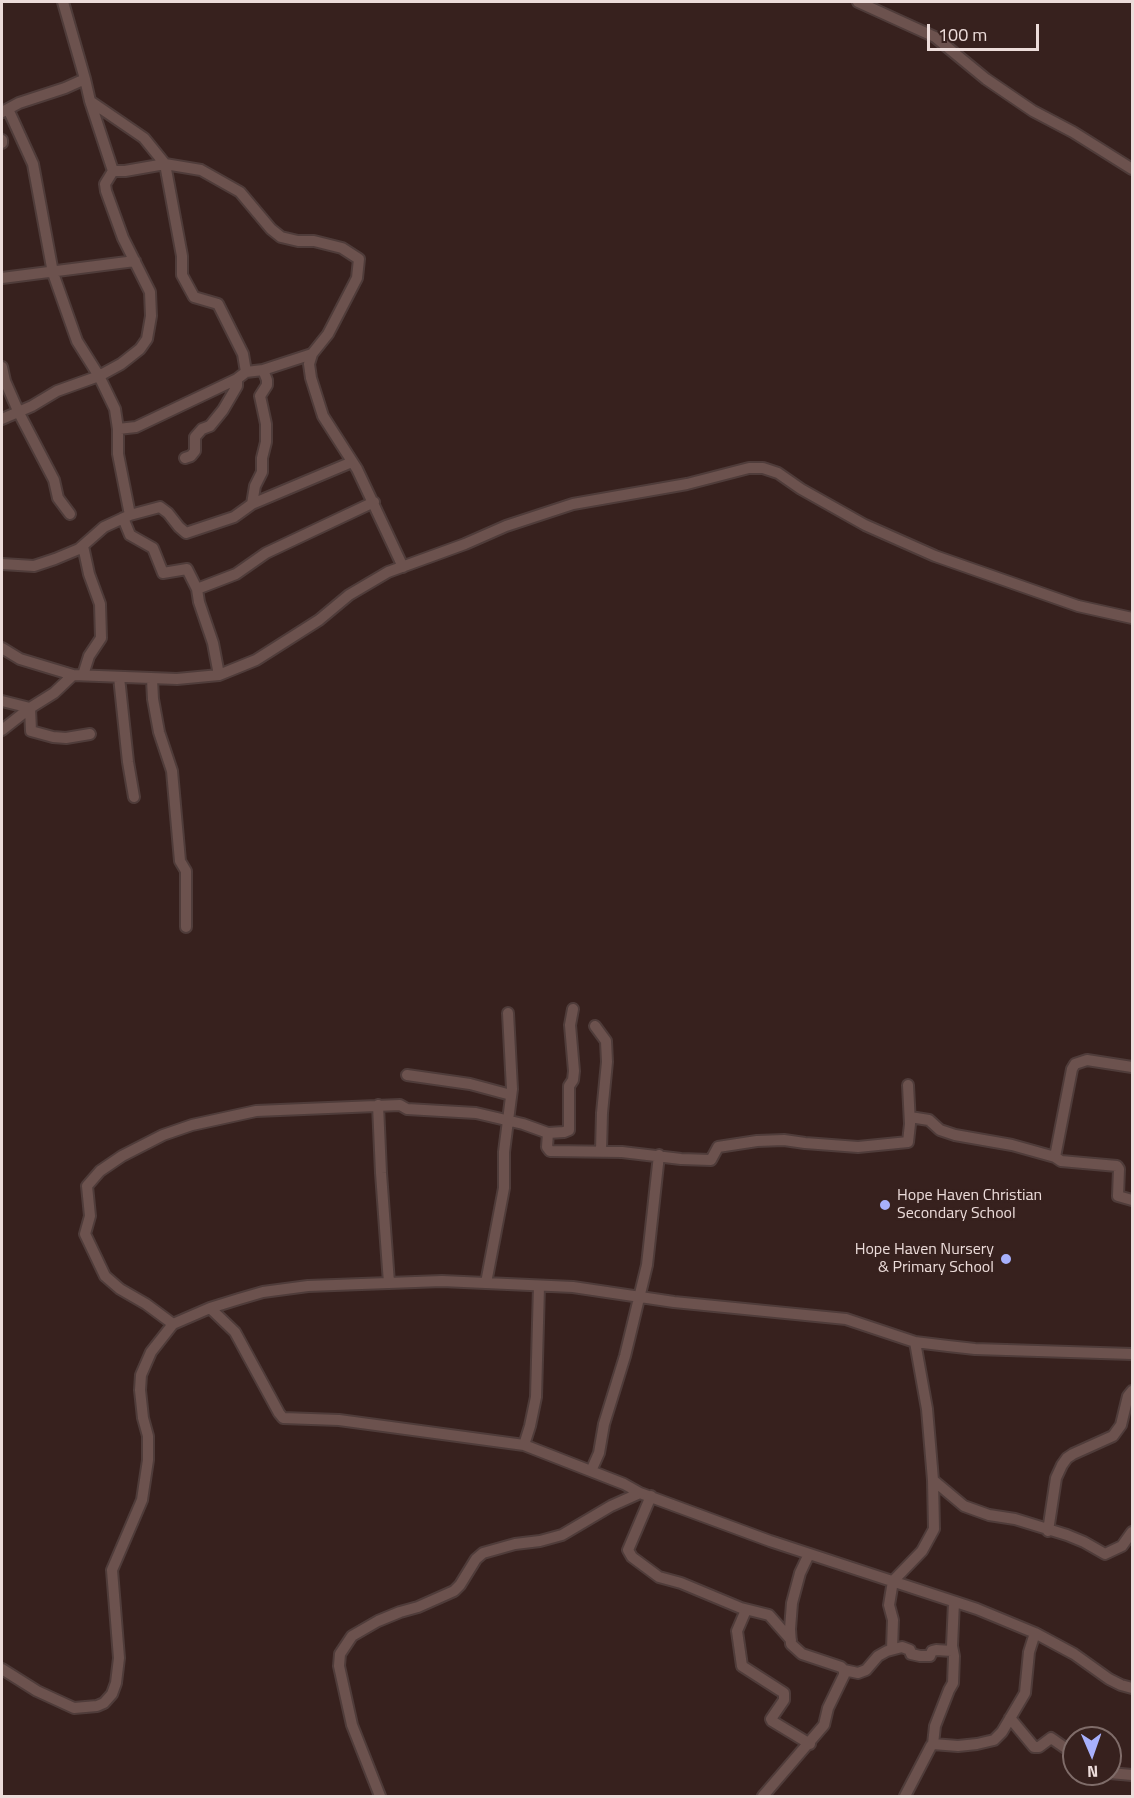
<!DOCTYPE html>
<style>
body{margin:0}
#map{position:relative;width:1134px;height:1798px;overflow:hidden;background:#37211e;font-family:"Titillium Web",sans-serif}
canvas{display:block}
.frame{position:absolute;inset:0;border:3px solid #ecdcda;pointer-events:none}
.north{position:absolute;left:1062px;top:1726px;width:60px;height:60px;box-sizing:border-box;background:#37211e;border:2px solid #7f6c69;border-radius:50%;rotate:178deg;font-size:16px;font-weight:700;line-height:24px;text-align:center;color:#ecdcda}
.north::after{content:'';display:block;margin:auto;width:21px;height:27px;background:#a7b0fc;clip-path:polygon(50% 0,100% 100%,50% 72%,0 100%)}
.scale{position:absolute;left:927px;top:24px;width:112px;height:27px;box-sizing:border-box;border:3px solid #ecdcda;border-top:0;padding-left:8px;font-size:18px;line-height:21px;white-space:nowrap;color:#ecdcda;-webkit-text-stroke:4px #37211e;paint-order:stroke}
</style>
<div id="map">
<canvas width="1134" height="1798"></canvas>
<div class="frame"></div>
<div class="north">N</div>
<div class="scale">100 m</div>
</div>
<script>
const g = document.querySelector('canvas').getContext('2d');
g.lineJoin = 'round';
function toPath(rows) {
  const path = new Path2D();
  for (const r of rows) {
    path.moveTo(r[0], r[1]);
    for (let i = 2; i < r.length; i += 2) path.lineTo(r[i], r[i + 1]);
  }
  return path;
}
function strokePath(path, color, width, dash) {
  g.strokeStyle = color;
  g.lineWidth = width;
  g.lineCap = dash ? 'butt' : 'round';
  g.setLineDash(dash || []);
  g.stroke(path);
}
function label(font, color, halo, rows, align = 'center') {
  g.font = font + ' "Titillium Web",sans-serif';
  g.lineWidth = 6;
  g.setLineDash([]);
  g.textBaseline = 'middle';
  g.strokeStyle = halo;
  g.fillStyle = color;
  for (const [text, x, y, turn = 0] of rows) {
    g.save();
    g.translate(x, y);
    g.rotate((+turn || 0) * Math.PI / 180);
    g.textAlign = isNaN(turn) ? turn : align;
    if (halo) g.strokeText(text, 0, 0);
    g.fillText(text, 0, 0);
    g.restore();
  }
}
const minor = toPath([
 [63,2,85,79,90,101,113,171,125,171,165,164,201,170,240,192,271,229,281,237,298,241,314,241,342,248,359,259,357,278,328,334,312,354,309,364,311,378,323,416,357,469,403,567],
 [858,2,935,37,986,79,1033,111,1073,132,1132,169],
 [90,101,144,138,165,164,182,256,182,275,194,297,218,304,243,354,246,372],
 [8,109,33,164,53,273,77,341,99,376,115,409,118,429,136,427,237,379,246,372,263,370,312,354],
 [2,112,19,103,65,88,85,79],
 [2,140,2,143],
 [2,278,135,261],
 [2,367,5,381,19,413,54,480,58,498,70,514],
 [2,419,32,406,57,391,99,376,121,364,140,349,147,339,151,316,150,292,123,238,106,191,105,184,113,171],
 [118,429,118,454,130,515],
 [185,458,191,456,195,451,195,437,202,429,210,426,223,410,237,386,237,379],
 [252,504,255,486,262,472,262,458,266,442,266,424,260,396,267,385,267,380,263,370],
 [123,518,130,535,153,548,163,573,187,569,197,589,199,602,213,643,219,675],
 [2,564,34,566,55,559,79,549,104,527,130,515,160,507,168,513,179,527,186,533,234,517,252,504,352,462],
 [197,589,236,574,266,553,374,502],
 [2,648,20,659,73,675,177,679,219,675,256,660,319,620,349,595,388,572,465,544,506,526,573,504,687,484,749,468,763,468,778,473,801,489,865,525,935,556,1078,606,1132,618],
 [83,675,89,656,101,638,100,604,89,574,83,546],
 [119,677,128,762,134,797],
 [152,679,153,699,159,732,172,771,180,861,186,871,186,927],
 [2,701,30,708,31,731,53,737,66,738,90,734],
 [2,730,30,708,54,693,73,675],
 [595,1026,606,1041,607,1062,602,1113,601,1151],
 [407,1075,470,1084,511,1095],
 [378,1105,381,1173,389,1283],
 [910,1117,929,1120,940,1130,955,1135,1012,1145,1055,1157,1061,1161,1117,1166,1119,1169,1118,1196,1132,1200],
 [548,1133,564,1132,569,1130,569,1086,573,1080,574,1071,570,1025,573,1009],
 [1055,1157,1072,1069,1075,1064,1087,1060,1132,1067],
 [486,1283,504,1188,504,1152,512,1089,508,1013],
 [210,1308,235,1332,279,1413,283,1418,339,1420,524,1445,624,1484,640,1493,770,1541,977,1609,1035,1633,1074,1654,1109,1679,1121,1685,1132,1688],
 [173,1324,146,1304,120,1289,105,1276,85,1234,90,1216,87,1186,100,1171,122,1156,163,1135,192,1125,256,1111,400,1105,407,1109,476,1113,523,1124,548,1133,547,1147,550,1151,622,1152,681,1159,711,1160,718,1147,757,1141,784,1140,805,1143,858,1147,908,1142,910,1124,908,1085],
 [524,1445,530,1426,536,1397,539,1286],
 [591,1471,599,1453,604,1424,625,1356,647,1265,659,1155],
 [933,1480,964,1506,989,1515,1015,1519,1067,1535,1084,1542,1105,1554,1122,1546,1132,1532],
 [651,1496,628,1550,632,1557,659,1577,681,1583,741,1608,769,1615,791,1640],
 [1048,1531,1056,1478,1062,1465,1067,1458,1073,1454,1113,1436,1121,1425,1128,1396,1132,1391],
 [746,1610,737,1631,742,1666,784,1693,784,1700,771,1719,772,1721,810,1744],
 [892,1649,893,1620,889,1605,893,1581,922,1551,934,1529,933,1480,927,1409,915,1342],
 [2,1669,37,1691,74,1708,97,1706,104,1703,112,1694,116,1683,119,1658,112,1570,142,1500,148,1460,148,1436,143,1418,140,1390,141,1375,151,1352,173,1324,210,1308,239,1299,263,1292,308,1286,442,1281,573,1287,674,1302,846,1319,915,1342,948,1346,975,1349,1132,1354],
 [844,1670,858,1673,866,1670,878,1656,887,1651,902,1647,910,1650,911,1654,920,1656,930,1656,932,1651,936,1650,952,1651],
 [1010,1718,1034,1747,1039,1747,1051,1738,1074,1754],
 [933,1744,935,1726,949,1690,953,1683,954,1656,952,1646,954,1602],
 [1110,1773,1132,1775],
 [380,1796,352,1725,339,1666,340,1654,352,1636,378,1621,400,1612,418,1607,454,1591,460,1585,476,1559,483,1553,515,1544,540,1541,562,1535,611,1506,640,1493],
 [763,1796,824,1725,828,1708,844,1675,844,1670,841,1667,802,1654,791,1644,790,1629,792,1603,800,1573,809,1554],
 [905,1796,931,1746,933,1744,958,1746,977,1744,994,1740,1002,1732,1025,1693,1029,1652,1035,1633]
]);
strokePath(minor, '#4f3c3a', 14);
strokePath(minor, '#6c524e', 10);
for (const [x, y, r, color] of [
 [885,1205,6,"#a7b0fc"],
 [1006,1259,6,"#a7b0fc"]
]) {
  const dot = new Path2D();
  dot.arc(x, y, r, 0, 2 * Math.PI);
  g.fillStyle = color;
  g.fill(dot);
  strokePath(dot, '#37211e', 2);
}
label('16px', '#ecdcda', '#37211e', [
 ["Hope Haven Christian",897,1196],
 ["Secondary School",897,1214],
 ["Hope Haven Nursery",994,1250,"right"],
 ["& Primary School",994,1268,"right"]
], 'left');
</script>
